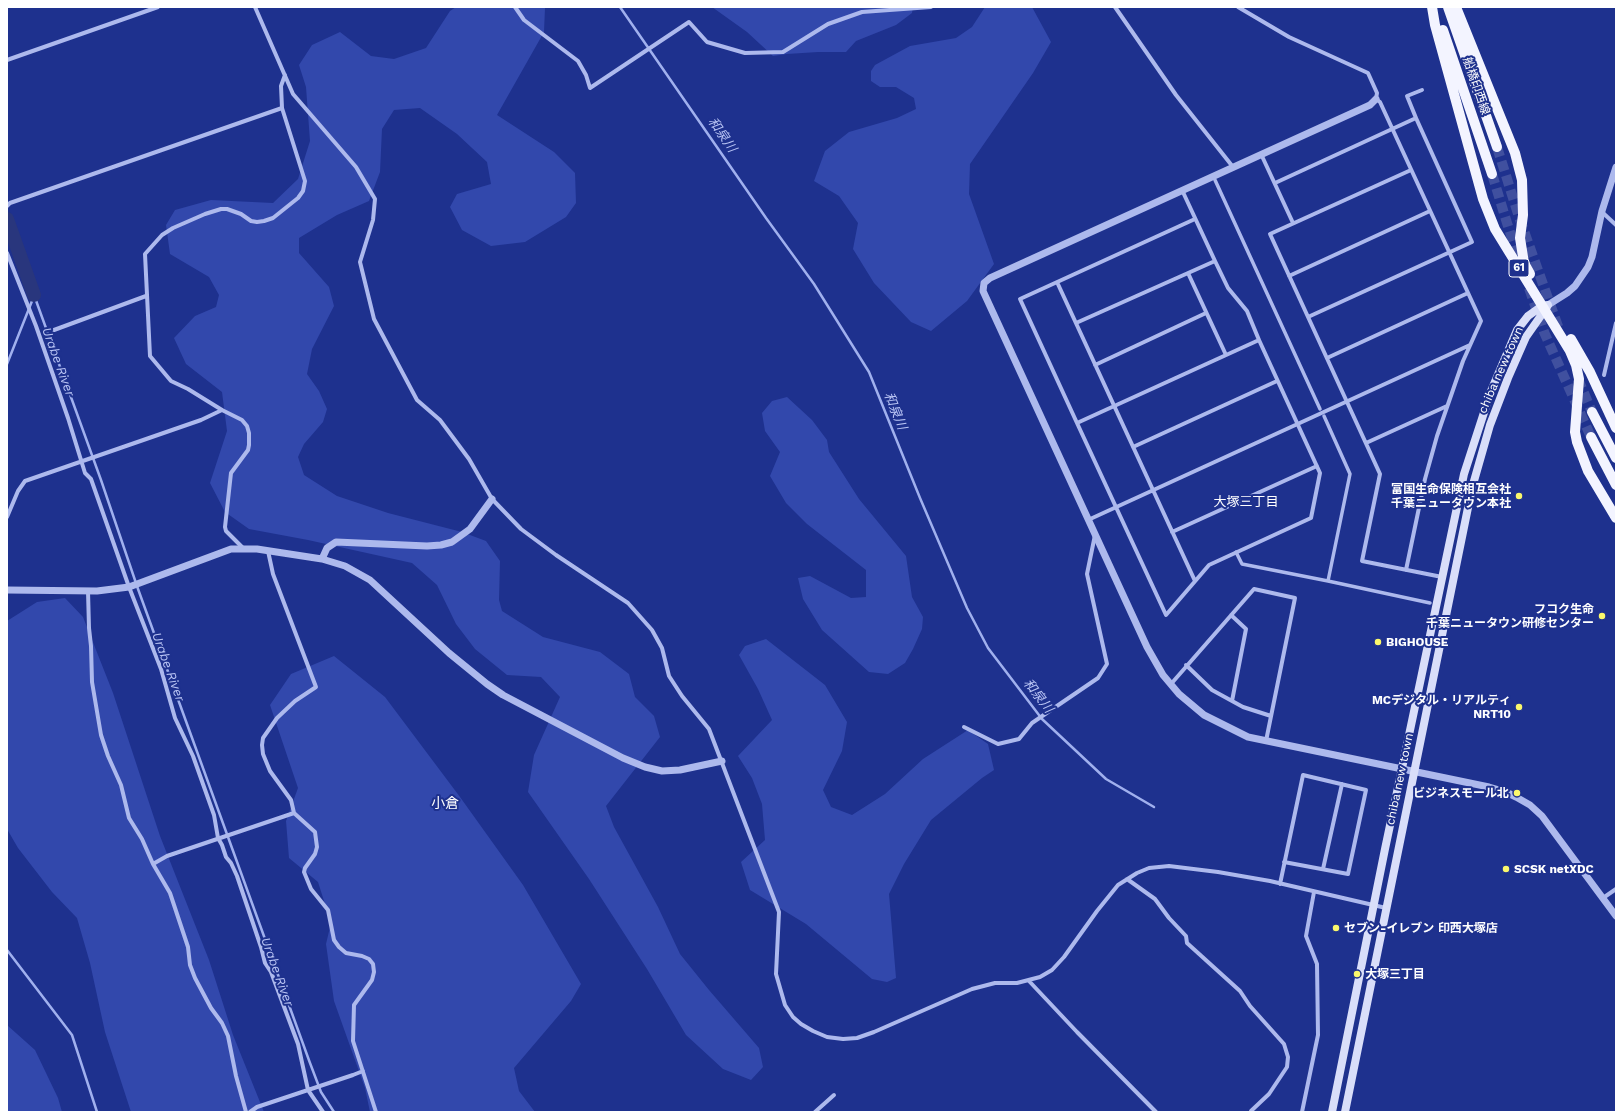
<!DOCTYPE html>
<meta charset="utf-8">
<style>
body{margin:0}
#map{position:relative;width:1623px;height:1119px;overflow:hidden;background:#1e318e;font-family:"Work Sans",sans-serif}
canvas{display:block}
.frame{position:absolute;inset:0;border:8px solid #fff;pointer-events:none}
</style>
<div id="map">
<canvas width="1623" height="1119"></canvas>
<div class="frame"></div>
</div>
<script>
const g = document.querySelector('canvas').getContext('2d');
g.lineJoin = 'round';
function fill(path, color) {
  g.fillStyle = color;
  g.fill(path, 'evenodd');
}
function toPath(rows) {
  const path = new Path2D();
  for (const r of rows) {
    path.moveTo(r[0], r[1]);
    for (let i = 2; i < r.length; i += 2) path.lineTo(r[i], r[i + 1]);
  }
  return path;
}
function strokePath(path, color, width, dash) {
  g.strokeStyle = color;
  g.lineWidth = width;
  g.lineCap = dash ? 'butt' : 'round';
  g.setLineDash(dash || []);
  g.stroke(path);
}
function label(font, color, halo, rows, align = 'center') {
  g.font = font + ' "Work Sans","Noto Sans JP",sans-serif';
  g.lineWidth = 4;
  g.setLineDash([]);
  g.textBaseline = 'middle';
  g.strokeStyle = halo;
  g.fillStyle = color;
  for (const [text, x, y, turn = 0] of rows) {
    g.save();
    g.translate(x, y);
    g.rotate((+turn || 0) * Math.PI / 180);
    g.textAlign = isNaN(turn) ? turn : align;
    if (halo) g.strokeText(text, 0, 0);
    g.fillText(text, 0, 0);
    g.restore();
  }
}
fill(toPath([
 [456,7,545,8,544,32,497,115,554,152,575,173,576,203,566,217,525,242,491,246,462,230,450,207,457,194,491,184,487,162,457,134,420,108,394,110,382,129,380,172,369,201,337,215,299,238,299,253,329,287,334,306,312,349,307,374,319,391,327,409,323,422,304,444,298,457,304,475,337,496,388,513,462,532,486,541,500,561,499,600,502,611,543,637,600,652,629,674,635,697,654,716,660,737,606,806,614,827,658,907,680,954,709,990,759,1048,763,1067,751,1080,723,1069,686,1035,647,969,589,879,528,792,534,755,560,697,541,677,507,675,475,649,456,624,437,585,412,563,308,540,249,529,225,512,210,483,227,431,222,392,186,364,174,338,195,316,216,307,219,295,209,277,170,254,166,225,175,210,211,200,273,203,298,179,310,141,306,87,299,65,312,45,340,32,371,56,394,59,426,48,450,11],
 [712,7,913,7,912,13,896,25,856,41,846,52,818,52,787,54,773,56,747,32],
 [985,7,1032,7,1051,42,1033,73,970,164,969,194,994,264,967,301,931,331,911,322,874,283,853,249,858,223,839,196,814,181,825,151,849,132,897,118,916,109,914,98,896,87,880,87,871,81,871,71,875,65,910,46,956,38,972,27],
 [787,397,812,420,827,440,829,452,859,499,906,556,912,597,923,617,922,629,913,649,905,663,888,674,869,672,822,630,803,599,798,578,810,576,851,598,866,597,866,570,807,524,786,503,770,476,780,452,765,431,762,413,772,401],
 [65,598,83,617,113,693,160,836,209,960,233,1035,264,1112,131,1112,105,1032,90,963,77,918,52,892,18,848,7,829,7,621,37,602],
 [766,639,825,685,847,722,842,751,823,790,831,807,852,815,885,794,923,759,968,730,988,744,994,770,982,778,931,820,904,864,889,894,896,978,887,982,872,979,806,924,750,890,741,862,765,840,762,804,752,778,738,756,772,720,758,689,739,655,745,646],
 [334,656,385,697,460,797,523,885,581,984,571,1001,514,1068,519,1091,535,1112,370,1112,365,1088,334,1001,326,944,331,923,318,882,289,858,286,821,298,788,270,705,291,674],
 [7,1025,35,1050,58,1098,62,1112,7,1112]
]), '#3248ac');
strokePath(toPath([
 [620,7,766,218,814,284,869,372,920,498,967,608,988,648,1042,719,1106,779,1154,807],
 [34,295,101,480,138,589,310,1063,321,1092,334,1112],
 [7,364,34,296],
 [7,950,72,1035,97,1112]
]), '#a0b0ee', 2.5);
strokePath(toPath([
 [7,219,34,295]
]), '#29367d', 14);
strokePath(toPath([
 [1497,147,1519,217,1559,329],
 [1492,174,1507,223,1522,269],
 [1529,288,1544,332,1591,437],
 [1578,379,1592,412]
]), '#40509f', 10, [10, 5]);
strokePath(toPath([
 [1215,180,1320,409],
 [1324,416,1350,474,1328,581],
 [1236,552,1242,564,1328,581,1430,603]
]), '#adb9ed', 3.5);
strokePath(toPath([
 [255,7,293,94,356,167,375,199,373,220,360,262,374,319,417,400,440,420,469,459,492,499,521,529,556,555,628,603,652,630,662,648,669,676,682,696,709,729,779,912,776,974,785,1005,793,1017,801,1024,813,1031,827,1037,843,1039,857,1038,874,1032,972,989,995,983,1017,983,1040,977,1052,970,1064,957,1097,911,1118,885,1137,873,1149,868,1169,866,1218,872,1270,881,1386,908],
 [515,7,524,20,578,61,586,75,590,88,689,22,707,42,745,53,783,52,828,24,862,12,931,7],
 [1115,7,1176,95,1233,167],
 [1238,7,1289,37,1368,73,1377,93,1376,99,1380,102,1481,321,1463,361,1437,436,1425,479,1406,570],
 [7,60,158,7],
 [1416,118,1407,96,1422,90],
 [1261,154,1293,223],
 [1411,170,1270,234,1380,474,1362,561,1442,577],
 [1275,183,1416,118,1472,242,1308,317],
 [7,206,10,203,282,108,281,86,285,75],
 [1602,212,1616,225],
 [7,253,36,326,68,418,85,473,91,479,129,587,161,669,175,718,193,756,214,815,218,838,222,845,226,857,231,863,237,876,261,947,265,963,271,972,298,1044,308,1090,323,1112],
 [1215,261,1228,288,1247,311,1259,340],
 [1188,273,1226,355],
 [1289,276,1430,211],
 [1057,282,1195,581],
 [1076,323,1215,261,1182,190],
 [54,330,146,296],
 [1327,358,1468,293],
 [1095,365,1206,313],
 [1604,375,1616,323],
 [222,410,242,420,247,426,249,433,249,445,248,450,231,473,225,527,226,531,243,548],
 [1077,423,1259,340,1320,473,1311,518,1209,565,1166,615,1077,423,1020,299,1195,219],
 [1366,443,1447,406],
 [1133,447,1277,381],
 [7,517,18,491,25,481,201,420,222,410,188,389,171,381,150,356,145,254,162,235,173,228,205,214,221,209,227,209,241,214,251,221,257,222,264,221,273,218,298,198,303,191,305,181,282,108],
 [1088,520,1470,345],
 [1172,532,1317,466],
 [268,551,273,574,316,687,295,701,277,718,263,738,262,745,263,754,270,771,291,800,294,813,315,832,317,847,315,854,305,868,304,872,311,889,328,910,334,940,339,947,346,953,362,956,369,959,373,964,374,972,372,980,354,1005,353,1041,376,1112],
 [88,591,89,628,91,646,92,682,101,735,108,756,121,785,129,818,142,839,153,864,170,893,188,947,190,965,195,978,211,1008,222,1023,228,1036,236,1076,246,1112],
 [1231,615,1246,629,1232,701],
 [1186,665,1212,690,1243,707,1271,716],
 [1171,684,1254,589,1295,598,1266,741],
 [964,727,998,744,1019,739,1032,723,1098,678,1107,664,1087,574,1095,535],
 [153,864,167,856,294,813],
 [1323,869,1342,784],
 [1127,879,1155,899,1169,918,1186,936,1187,943,1240,991,1250,1006,1284,1044,1288,1057,1287,1067,1269,1094,1251,1111,1252,1112],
 [1280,884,1303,775,1366,790,1348,874,1284,862],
 [1603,898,1616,889],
 [1029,981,1077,1032,1156,1112],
 [250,1112,257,1107,353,1075,363,1071],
 [815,1112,834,1095],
 [1302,1112,1318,1035,1317,964,1306,936,1314,892]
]), '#adb9ed', 4);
strokePath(toPath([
 [1376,99,1370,105,990,278,984,283,983,291,1147,647,1163,675,1179,694,1204,715,1248,737,1489,787,1506,792,1516,797,1530,805,1542,816,1616,916],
 [1548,305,1567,293,1575,286,1588,267,1592,257,1602,211,1616,167],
 [322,559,345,566,370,580,449,653,487,684,503,695,623,758,645,767,662,771,680,770,722,761],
 [7,590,97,591,129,587,231,549,257,549,322,559,327,548,336,542,427,546,441,545,452,542,470,529,492,499]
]), '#adb9ed', 7);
strokePath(toPath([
 [1332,1112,1385,849,1464,474,1491,391,1517,330,1528,316,1542,306,1548,305],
 [1345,1112,1472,488,1490,425,1508,378,1526,337,1547,307]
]), '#d9def9', 8);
strokePath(toPath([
 [1432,7,1435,25,1483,199,1495,229,1570,351,1576,365,1579,379,1575,432,1577,442,1588,471,1616,518],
 [1448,7,1497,147],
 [1456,7,1515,153,1522,180,1523,215,1520,238,1524,263,1530,274],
 [1443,30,1492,174],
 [1571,339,1590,372,1616,428],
 [1592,412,1616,458],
 [1591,437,1616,485]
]), '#f3f4ff', 10);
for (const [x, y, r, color] of [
 [1519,496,4,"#fbf86c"],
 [1602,616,4,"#fbf86c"],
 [1378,642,4,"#fbf86c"],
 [1519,707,4,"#fbf86c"],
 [1517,793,4,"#fbf86c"],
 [1506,869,4,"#fbf86c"],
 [1336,928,4,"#fbf86c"],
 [1357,974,4,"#fbf86c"]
]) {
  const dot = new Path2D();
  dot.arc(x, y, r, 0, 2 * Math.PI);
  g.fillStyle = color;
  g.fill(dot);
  strokePath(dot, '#1e318e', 1.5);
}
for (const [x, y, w] of [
 [1519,268,20]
]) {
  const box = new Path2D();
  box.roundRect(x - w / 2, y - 9, w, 18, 3);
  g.fillStyle = '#1e318e';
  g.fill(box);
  strokePath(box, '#fff', 1);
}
label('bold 11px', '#fff', null, [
 ["61",1519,268]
]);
label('12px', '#fff', '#1e318e', [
 ["船橋印西線",1476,86,71],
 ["chiba new town",1501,370,-66],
 ["chiba new town",1400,779,-78]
]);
label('bold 12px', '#fff', '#1e318e', [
 ["富国生命保険相互会社",1511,489],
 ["千葉ニュータウン本社",1511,503],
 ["フコク生命",1594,609],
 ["千葉ニュータウン研修センター",1594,623],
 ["BIGHOUSE",1386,642,"left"],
 ["MCデジタル・リアルティ",1511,700],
 ["NRT10",1511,714],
 ["ビジネスモール北",1509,793],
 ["SCSK netXDC",1514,869,"left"],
 ["セブン-イレブン 印西大塚店",1344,928,"left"],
 ["大塚三丁目",1365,974,"left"]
], 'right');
label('italic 13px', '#b9c4f4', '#1e318e', [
 ["和泉川",722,135,55],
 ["Urabe River",58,362,70],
 ["和泉川",895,411,68],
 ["Urabe River",168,667,70],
 ["和泉川",1038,696,52],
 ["Urabe River",277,972,70]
]);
label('13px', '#fff', '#1e318e', [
 ["大塚三丁目",1246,502]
]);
label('14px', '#fff', '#1e318e', [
 ["小倉",445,804]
]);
</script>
